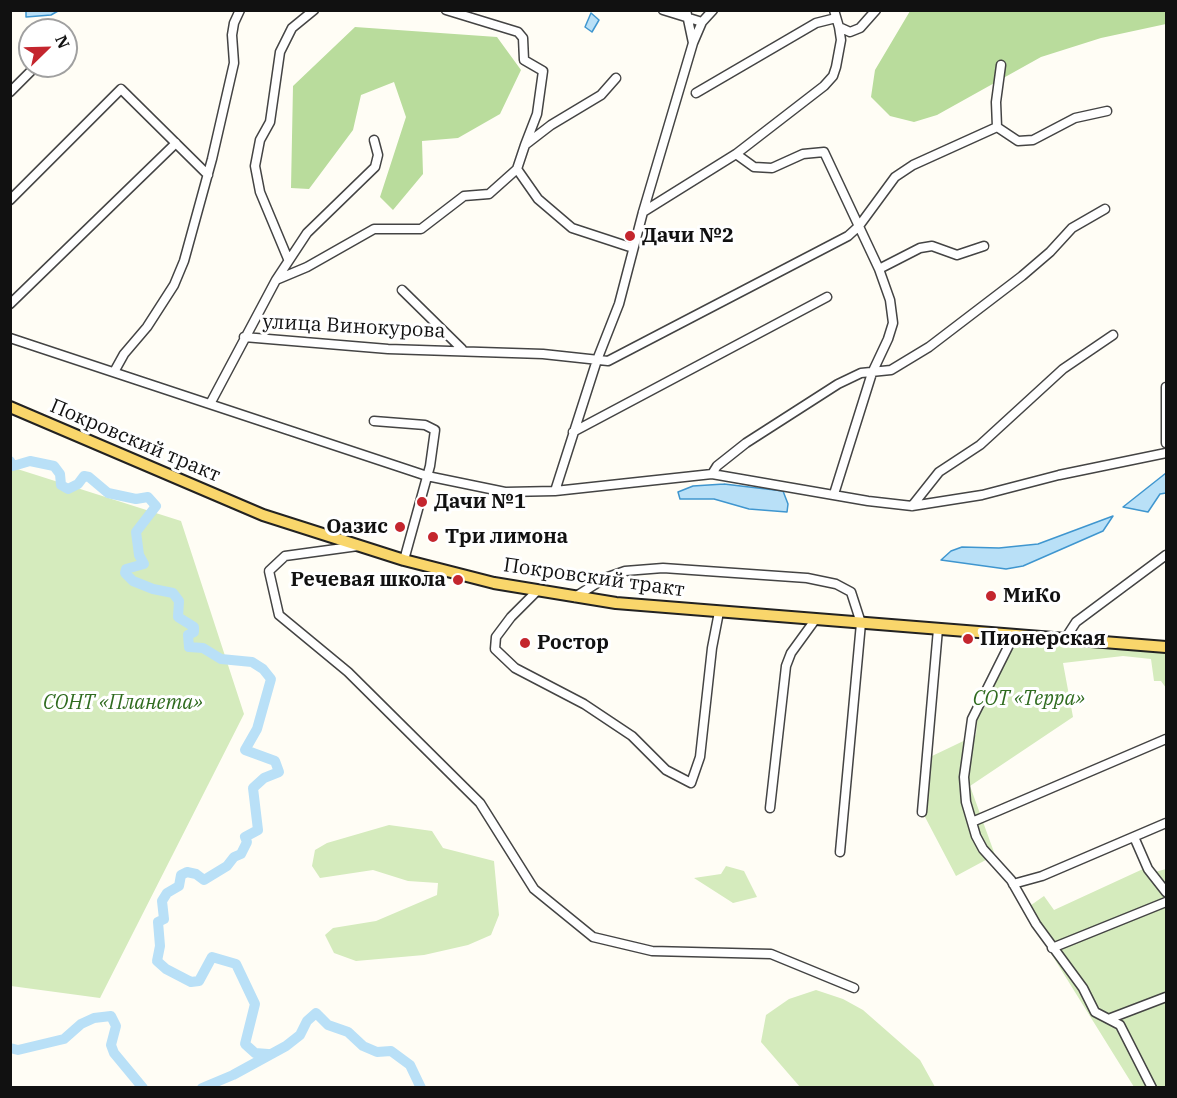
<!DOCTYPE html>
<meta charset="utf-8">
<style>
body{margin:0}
#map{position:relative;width:1177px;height:1098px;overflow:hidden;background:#fffdf5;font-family:"IBM Plex Serif",serif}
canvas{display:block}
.frame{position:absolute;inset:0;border:12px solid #111;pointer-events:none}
.north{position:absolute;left:18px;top:18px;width:60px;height:60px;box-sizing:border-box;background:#fff;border:2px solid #a0a0a0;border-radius:50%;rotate:67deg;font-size:16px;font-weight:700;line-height:24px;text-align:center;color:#111}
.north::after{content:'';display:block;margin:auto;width:21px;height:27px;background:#c4262e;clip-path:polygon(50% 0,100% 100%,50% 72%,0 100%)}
</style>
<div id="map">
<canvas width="1177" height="1098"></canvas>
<div class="frame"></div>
<div class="north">N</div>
</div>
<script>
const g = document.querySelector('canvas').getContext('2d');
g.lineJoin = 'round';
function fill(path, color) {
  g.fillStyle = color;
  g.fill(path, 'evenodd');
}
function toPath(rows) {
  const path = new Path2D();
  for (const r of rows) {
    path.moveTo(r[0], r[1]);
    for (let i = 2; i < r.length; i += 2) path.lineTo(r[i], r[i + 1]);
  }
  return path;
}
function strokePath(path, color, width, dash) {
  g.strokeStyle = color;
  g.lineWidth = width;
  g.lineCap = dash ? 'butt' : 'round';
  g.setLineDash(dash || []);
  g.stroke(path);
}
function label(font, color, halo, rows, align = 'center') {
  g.font = font + ' "IBM Plex Serif",serif';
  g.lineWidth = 6;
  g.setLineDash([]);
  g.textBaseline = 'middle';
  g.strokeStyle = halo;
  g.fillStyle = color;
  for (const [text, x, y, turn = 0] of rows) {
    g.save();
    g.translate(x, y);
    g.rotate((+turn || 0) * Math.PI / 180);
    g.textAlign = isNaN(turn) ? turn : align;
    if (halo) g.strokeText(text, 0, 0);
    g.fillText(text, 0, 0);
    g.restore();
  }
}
fill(toPath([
 [11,467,181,521,244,714,100,998,11,986],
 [1016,639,1166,650,1166,688,1161,681,1154,681,1151,659,1123,656,1063,663,1073,717,970,786,995,855,956,876,925,817,930,757,976,735,978,709],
 [389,825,432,831,443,848,494,861,499,915,491,935,468,945,424,955,356,961,334,953,325,935,333,928,376,921,437,895,438,883,408,881,373,870,320,878,312,866,315,850,327,843],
 [726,866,744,871,757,897,733,903,694,878,721,874],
 [1143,869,1155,872,1166,869,1166,1087,1134,1087,1024,910,1044,896,1054,910],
 [816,990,843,999,863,1010,920,1060,935,1087,800,1087,761,1042,766,1015,789,999]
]), '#d5ebbd');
fill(toPath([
 [910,11,1166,11,1166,24,1101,38,1041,57,937,115,914,122,890,116,871,97,875,70],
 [355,27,497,37,521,70,500,114,458,138,422,141,423,174,393,210,380,197,406,117,394,82,361,95,353,130,309,189,291,188,293,86]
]), '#b9dc9c');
const water = toPath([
 [26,11,26,10,58,11,51,15,26,17,26,11],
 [591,13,599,20,592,32,585,27,591,13],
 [1166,473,1166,493,1160,494,1148,512,1123,507,1166,473],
 [724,484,783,491,788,504,787,512,749,509,714,499,680,499,678,492,693,486,724,484],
 [1113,516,1103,531,1023,566,1006,569,941,560,951,551,962,547,999,548,1038,544,1113,516]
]);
fill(water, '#b9e0f7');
strokePath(water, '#3f96cf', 1.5);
strokePath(toPath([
 [10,461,13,466,30,461,54,466,60,474,61,485,68,489,78,484,84,476,89,477,108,493,136,499,148,497,156,506,136,532,139,555,144,564,126,569,125,573,133,581,153,589,173,593,179,601,178,617,194,627,194,632,188,635,189,647,203,648,221,659,252,662,263,669,271,679,257,729,245,750,275,761,279,772,264,778,253,788,258,830,245,837,247,842,241,854,234,857,227,866,204,880,196,874,187,872,181,875,179,886,167,893,162,901,164,919,158,922,160,946,157,961,166,969,191,982,199,981,212,957,236,964,255,1004,245,1044,255,1053,268,1054],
 [10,1048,18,1050,64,1039,81,1024,94,1018,111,1016,116,1026,111,1045,114,1053,143,1088],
 [202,1088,233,1075,286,1046,300,1035,307,1021,316,1013,328,1025,348,1032,363,1046,377,1052,391,1051,410,1065,421,1088]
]), '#b9e0f7', 10);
const minor = toPath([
 [446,10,518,32,523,38,524,60,543,71,537,114,525,145],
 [663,10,702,22],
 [834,10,839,27,850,32,860,28,876,10],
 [693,43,702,22,713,10],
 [616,78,601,95,551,125,525,145,517,169,538,199,572,228,633,248],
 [10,92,36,66],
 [696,93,816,23,836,18],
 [997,127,996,102,1001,65],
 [736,154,754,167,772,168,803,154,824,152,879,269,890,300,893,323,888,339,872,373,834,494],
 [10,200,121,89,208,175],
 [643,212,736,154,824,86,833,76,836,67,841,40,839,27],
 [288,259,260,192,255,166,260,140,270,122,280,52,292,28,314,10],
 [879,269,920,248,932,246,957,255,984,246],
 [276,280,307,233,375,167,378,155,374,140],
 [402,290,462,349],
 [10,304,176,143],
 [244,337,388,349,543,354,608,361,848,236,859,226,895,177,913,165,997,127,1018,141,1033,140,1075,118,1107,111],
 [10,338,427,476,505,492,555,491,597,360,619,304,643,212,693,43,686,10],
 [114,372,124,354,147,327,174,285,184,261,212,159,234,63,232,35,234,23,240,10],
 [1166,387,1166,443],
 [210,404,276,280,307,267,374,229,421,229,464,196,489,194,517,169],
 [374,421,425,425,435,430,430,466,404,560],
 [573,432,827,297],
 [712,474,717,466,746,443,838,384,861,373,891,370,929,347,1022,276,1050,252,1072,228,1105,209],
 [555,491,712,474,868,501,912,506,982,495,1059,475,1166,453],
 [912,506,939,472,980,445,1063,369,1113,335],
 [358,546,285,556,269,571,279,615,348,672,480,803,534,889,593,937,652,951,771,954,854,988],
 [537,591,511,617,496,637,495,649,515,668,584,704,632,736,666,770,691,783,700,757,712,648,719,612],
 [575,597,605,578,625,571,663,568,807,578,836,584,851,592,861,623,840,852],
 [1014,635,972,719,964,777,966,802,976,836,983,849,1011,880,1036,924,1083,988,1095,1012,1120,1025,1152,1088],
 [1065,639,1076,622,1166,555],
 [770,808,786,666,791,653,815,620],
 [922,812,938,629],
 [972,822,1166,739],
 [1134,837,1148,869,1166,892],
 [1013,884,1042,876,1166,823],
 [1052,948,1166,902],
 [1111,1018,1166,997]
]);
const major = toPath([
 [10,407,263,515,404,560,494,583,616,603,1166,647]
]);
strokePath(minor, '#444', 11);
strokePath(major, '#222', 14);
strokePath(minor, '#fff', 8);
strokePath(major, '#f9d66b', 10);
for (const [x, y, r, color] of [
 [630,236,6,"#c4262e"],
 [422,502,6,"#c4262e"],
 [400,527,6,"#c4262e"],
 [433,537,6,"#c4262e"],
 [458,580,6,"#c4262e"],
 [991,596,6,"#c4262e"],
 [968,639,6,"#c4262e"],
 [525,643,6,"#c4262e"]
]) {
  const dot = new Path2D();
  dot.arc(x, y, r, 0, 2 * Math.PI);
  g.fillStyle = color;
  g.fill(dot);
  strokePath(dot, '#fff', 2);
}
label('bold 20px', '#111', '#fff', [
 ["Дачи №2",642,236],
 ["Дачи №1",434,502],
 ["Оазис",388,527,"right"],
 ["Три лимона",445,537],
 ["Речевая школа",446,580,"right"],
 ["МиКо",1003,596],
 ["Пионерская",980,639],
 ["Ростор",537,643]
], 'left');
label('20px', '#111', '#fff', [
 ["улица Винокурова",354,327,3],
 ["Покровский тракт",135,441,23],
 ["Покровский тракт",594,578,8]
]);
label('italic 20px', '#2f6b1f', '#fff', [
 ["СОТ «Терра»",1029,699],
 ["СОНТ «Планета»",123,703]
]);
</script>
